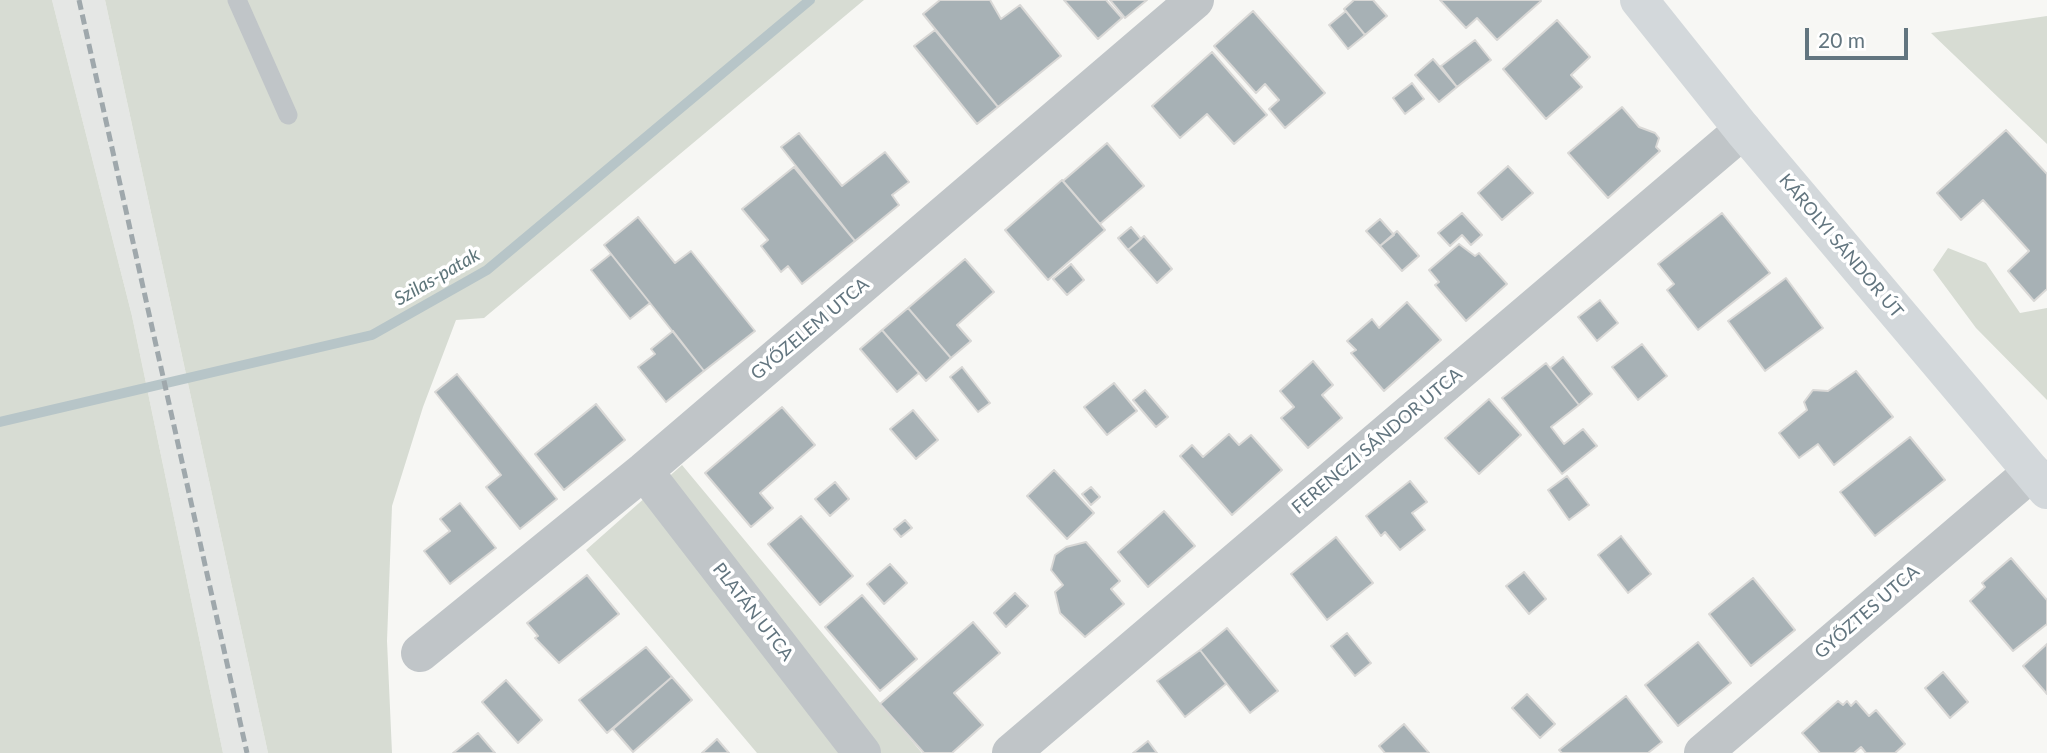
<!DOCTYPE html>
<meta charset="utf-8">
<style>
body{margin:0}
#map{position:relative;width:2047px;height:753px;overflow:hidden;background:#f7f7f4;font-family:Lato,sans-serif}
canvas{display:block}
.scale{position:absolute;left:1805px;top:28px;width:103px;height:32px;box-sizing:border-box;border:4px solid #62757f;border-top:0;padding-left:9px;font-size:21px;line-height:24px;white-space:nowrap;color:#62757f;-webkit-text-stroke:5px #fff;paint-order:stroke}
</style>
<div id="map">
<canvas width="2047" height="753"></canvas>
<div class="scale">20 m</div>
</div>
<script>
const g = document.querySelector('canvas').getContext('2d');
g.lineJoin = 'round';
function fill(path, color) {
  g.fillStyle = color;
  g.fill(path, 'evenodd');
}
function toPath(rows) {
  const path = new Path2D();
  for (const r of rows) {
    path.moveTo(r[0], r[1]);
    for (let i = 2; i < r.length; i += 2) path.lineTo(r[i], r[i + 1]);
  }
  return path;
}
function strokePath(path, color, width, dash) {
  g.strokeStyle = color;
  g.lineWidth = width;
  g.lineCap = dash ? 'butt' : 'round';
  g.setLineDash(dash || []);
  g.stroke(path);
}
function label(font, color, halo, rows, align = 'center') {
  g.font = font + ' Lato,sans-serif';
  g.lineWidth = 7;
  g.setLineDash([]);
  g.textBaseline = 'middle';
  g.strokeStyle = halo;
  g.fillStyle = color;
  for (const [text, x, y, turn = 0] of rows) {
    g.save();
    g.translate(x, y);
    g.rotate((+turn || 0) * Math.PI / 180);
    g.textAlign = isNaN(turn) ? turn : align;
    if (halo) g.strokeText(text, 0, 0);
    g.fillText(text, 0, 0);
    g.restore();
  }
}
fill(toPath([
 [52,0,105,0,268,753,223,753,132,316]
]), '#e5e7e5');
fill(toPath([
 [0,0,52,0,132,316,223,753,0,753],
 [105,0,864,0,484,318,456,320,423,407,392,506,387,641,392,753,268,753],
 [2047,16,2047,144,1931,33],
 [1948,248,1986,263,2020,313,2047,308,2047,400,1976,328,1933,270],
 [682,465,922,753,757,753,586,550]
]), '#d7dcd3');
strokePath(toPath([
 [0,422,372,335,487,270,810,0]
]), '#b7c5c8', 10);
const building = toPath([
 [940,0,990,0,1001,19,1020,5,1061,56,998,107,923,14,940,0],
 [1064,0,1106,0,1122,18,1098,39,1064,0],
 [1110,0,1147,0,1125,18,1110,0],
 [1354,0,1373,0,1387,16,1365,35,1344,9,1354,0],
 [1440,0,1540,0,1541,1,1497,40,1477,18,1466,28,1440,0],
 [1253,11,1325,93,1285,128,1269,109,1279,100,1265,84,1256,93,1214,46,1253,11],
 [1346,11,1365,35,1348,49,1329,25,1346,11],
 [1557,20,1590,57,1571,75,1582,87,1546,119,1503,69,1557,20],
 [935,30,998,107,977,124,914,46,935,30],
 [1475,40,1491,60,1457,87,1441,66,1475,40],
 [1212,52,1267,115,1234,144,1207,114,1180,138,1152,106,1212,52],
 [1433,59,1457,87,1439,102,1415,75,1433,59],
 [1412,83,1424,99,1405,114,1393,98,1412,83],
 [1622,107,1639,127,1655,133,1659,138,1656,147,1660,151,1608,198,1568,153,1622,107],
 [2006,130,2047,174,2047,289,2034,301,2008,271,2029,251,1983,200,1961,220,1937,193,2006,130],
 [799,133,842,186,885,152,909,182,892,195,899,205,855,241,781,147,799,133],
 [1107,143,1144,186,1100,224,1063,181,1107,143],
 [1508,166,1533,193,1502,220,1478,193,1508,166],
 [794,167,855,241,802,284,788,266,781,272,761,246,768,240,742,209,794,167],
 [1062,180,1105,230,1048,280,1005,230,1062,180],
 [1462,213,1482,235,1471,245,1462,235,1450,246,1438,233,1462,213],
 [1722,213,1770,273,1698,330,1667,290,1674,284,1658,264,1722,213],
 [638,217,675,263,691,251,755,331,704,371,604,245,638,217],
 [1380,219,1394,235,1380,246,1366,231,1380,219],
 [1131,227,1141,239,1128,250,1118,238,1131,227],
 [1397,231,1419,256,1402,271,1380,246,1397,231],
 [1144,236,1172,269,1157,283,1128,250,1144,236],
 [1459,244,1475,256,1479,253,1507,284,1466,321,1435,285,1439,282,1429,270,1459,244],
 [611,254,650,303,630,319,591,270,611,254],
 [965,259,994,292,957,325,971,341,951,358,908,308,965,259],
 [1071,264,1084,280,1067,295,1053,279,1071,264],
 [1786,278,1823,328,1765,371,1728,321,1786,278],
 [1600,300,1618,323,1597,341,1578,317,1600,300],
 [1407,302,1441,340,1384,391,1351,353,1356,350,1347,341,1372,319,1379,328,1407,302],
 [908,308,951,358,926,381,882,330,908,308],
 [882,330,919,373,897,392,860,349,882,330],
 [673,331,704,371,666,402,638,367,655,354,651,349,673,331],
 [1642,344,1667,376,1638,400,1612,367,1642,344],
 [1563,357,1592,394,1579,405,1550,368,1563,357],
 [1313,361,1333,385,1322,395,1342,418,1308,448,1281,418,1294,407,1280,391,1313,361],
 [1546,363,1579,405,1551,427,1564,444,1583,429,1597,446,1562,474,1502,398,1546,363],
 [962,367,990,403,978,412,950,377,962,367],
 [1856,371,1893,417,1834,465,1818,444,1799,458,1779,433,1807,410,1804,402,1813,390,1828,391,1856,371],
 [457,374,557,499,520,529,486,487,501,475,435,392,457,374],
 [1114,383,1137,411,1107,435,1084,407,1114,383],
 [1145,390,1168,417,1156,427,1133,400,1145,390],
 [1489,399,1521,435,1479,474,1445,438,1489,399],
 [596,404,625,440,564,490,535,454,596,404],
 [782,407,815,445,760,493,773,508,751,527,705,473,782,407],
 [913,410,938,440,916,459,890,429,913,410],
 [1229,434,1239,445,1251,435,1282,470,1232,515,1180,456,1192,445,1203,457,1229,434],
 [1910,437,1945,480,1875,536,1840,492,1910,437],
 [1054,470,1094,513,1067,539,1027,496,1054,470],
 [1567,476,1589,505,1569,520,1548,490,1567,476],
 [1410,481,1427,502,1412,513,1425,530,1400,550,1385,532,1381,536,1366,516,1410,481],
 [835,482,849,499,830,516,815,499,835,482],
 [1091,487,1100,497,1091,505,1082,494,1091,487],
 [460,503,496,548,450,584,424,551,450,531,440,519,460,503],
 [1164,511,1195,546,1148,587,1118,552,1164,511],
 [801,516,853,576,820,605,768,544,801,516],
 [905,520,912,528,901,537,894,529,905,520],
 [1621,536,1651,574,1628,593,1598,555,1621,536],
 [1336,537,1373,583,1327,620,1291,574,1336,537],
 [1086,542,1120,581,1111,589,1124,604,1085,637,1060,613,1055,592,1063,585,1051,570,1055,555,1066,547,1086,542],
 [2011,558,2047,600,2047,624,2013,651,1970,601,1985,587,1982,583,2011,558],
 [890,564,907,583,884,604,867,584,890,564],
 [1524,572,1546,599,1529,614,1506,586,1524,572],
 [587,575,619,614,559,663,535,638,538,636,527,623,587,575],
 [1753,578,1795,630,1751,666,1709,614,1753,578],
 [1015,593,1028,606,1006,627,994,613,1015,593],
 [862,595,917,659,880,691,825,627,862,595],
 [973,622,1000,653,954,693,983,725,952,753,924,753,880,704,973,622],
 [1227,628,1278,691,1250,713,1200,650,1227,628],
 [1347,633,1371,663,1355,676,1331,646,1347,633],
 [1698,642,1731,683,1678,726,1645,685,1698,642],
 [2047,644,2047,694,2023,666,2047,644],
 [646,647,672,677,607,733,579,700,646,647],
 [1200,650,1226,684,1185,717,1157,681,1200,650],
 [1943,672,1968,702,1950,718,1925,688,1943,672],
 [672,677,692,700,633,752,613,729,672,677],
 [506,680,542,720,518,743,482,702,506,680],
 [1527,694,1555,724,1540,738,1512,708,1527,694],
 [1626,696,1662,742,1648,753,1562,753,1559,750,1626,696],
 [1838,701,1843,705,1847,701,1851,706,1856,701,1869,716,1876,710,1905,744,1895,753,1866,753,1861,747,1854,753,1820,753,1802,733,1838,701],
 [1404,724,1429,753,1385,753,1379,746,1404,724],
 [478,733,495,753,453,753,478,733],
 [717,739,729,753,702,753,717,739],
 [1148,741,1157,753,1133,753,1148,741]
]);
fill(building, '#a7b1b5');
strokePath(building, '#d9d8d6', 2);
strokePath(toPath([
 [237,0,288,115]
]), '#c0c5c8', 19);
strokePath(toPath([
 [644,471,862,753],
 [420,653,644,471,1195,0],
 [1011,753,1743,130],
 [1703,753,2032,472]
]), '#c0c5c8', 38);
strokePath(toPath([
 [1639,0,1743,130,2047,490]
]), '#d3d8db', 38);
strokePath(toPath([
 [79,0,247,753]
]), '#9fa8ac', 5, [10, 5]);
label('18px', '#62757f', '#fff', [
 ["KÁROLYI SÁNDOR ÚT",1841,246,50],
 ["GYŐZELEM UTCA",810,329,-40],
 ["FERENCZI SÁNDOR UTCA",1377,441,-40],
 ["PLATÁN UTCA",753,612,52],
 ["GYŐZTES UTCA",1867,612,-41]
]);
label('italic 19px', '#5e757a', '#fff', [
 ["Szilas-patak",437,277,-30]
]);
</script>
